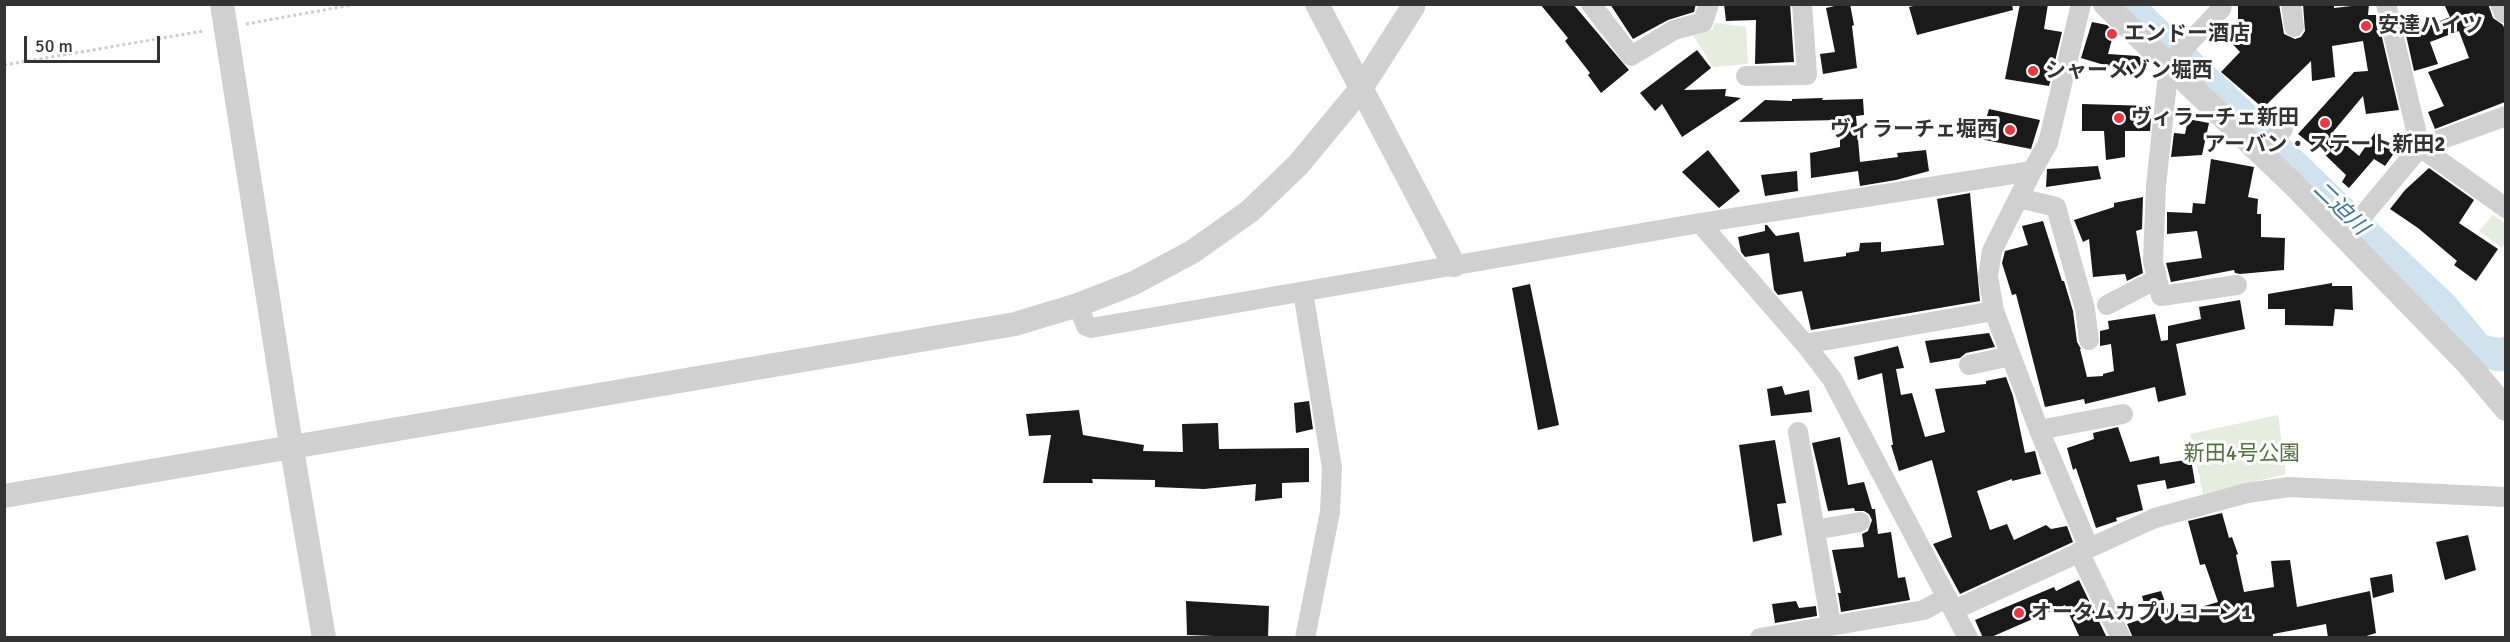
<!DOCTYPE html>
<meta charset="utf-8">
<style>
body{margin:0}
#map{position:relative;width:2510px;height:642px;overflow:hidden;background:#fff;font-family:Signika,sans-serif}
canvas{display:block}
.frame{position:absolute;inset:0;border:6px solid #333;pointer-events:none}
.scale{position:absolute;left:24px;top:36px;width:136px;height:27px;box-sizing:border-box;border:3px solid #333;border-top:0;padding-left:8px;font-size:18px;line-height:21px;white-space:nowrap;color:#333;-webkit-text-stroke:4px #fff;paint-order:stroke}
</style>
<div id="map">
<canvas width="2510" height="642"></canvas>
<div class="frame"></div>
<div class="scale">50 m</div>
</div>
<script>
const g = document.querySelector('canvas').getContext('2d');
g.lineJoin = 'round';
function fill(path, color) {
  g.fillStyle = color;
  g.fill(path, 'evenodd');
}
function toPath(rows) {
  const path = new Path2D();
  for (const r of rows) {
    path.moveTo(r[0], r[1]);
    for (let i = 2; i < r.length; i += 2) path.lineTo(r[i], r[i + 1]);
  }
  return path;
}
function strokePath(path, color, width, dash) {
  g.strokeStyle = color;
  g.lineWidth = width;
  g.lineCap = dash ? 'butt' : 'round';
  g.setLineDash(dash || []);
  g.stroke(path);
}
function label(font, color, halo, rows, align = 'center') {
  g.font = font + ' Signika,"Noto Sans JP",sans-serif';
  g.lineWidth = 6;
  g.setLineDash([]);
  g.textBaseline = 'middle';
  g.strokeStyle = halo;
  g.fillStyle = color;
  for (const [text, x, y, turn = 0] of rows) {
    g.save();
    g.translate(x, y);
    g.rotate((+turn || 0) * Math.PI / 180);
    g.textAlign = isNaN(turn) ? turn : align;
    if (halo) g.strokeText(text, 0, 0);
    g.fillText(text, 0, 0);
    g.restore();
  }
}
fill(toPath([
 [1715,23,1746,27,1748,64,1713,67,1693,35,1713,29],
 [2493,215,2505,223,2505,243,2502,248,2479,231],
 [2278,415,2286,474,2203,494,2190,434]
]), '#e6ecdf');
strokePath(toPath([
 [2125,4,2345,216,2440,305,2478,350,2499,355,2506,353]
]), '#cfe2ee', 33);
fill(toPath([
 [1540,4,1573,4,1629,70,1601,93,1588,75,1590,73,1565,41,1568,38],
 [1610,4,1696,4,1694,12,1668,20,1633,39],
 [1724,4,1790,4,1794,62,1755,64,1756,20,1726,21],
 [1843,4,1850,4,1854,25,1852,26,1857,68,1823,74,1820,54,1835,52,1826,8],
 [1923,4,2012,4,2013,10,1917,35,1909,7],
 [2020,4,2048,4,2044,29,2062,32,2049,86,2005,79],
 [2238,4,2279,4,2284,34,2295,39,2301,37,2305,31,2303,4,2334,4,2334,8,2369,4,2368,15,2376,15,2377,29,2380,29,2399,110,2366,114,2363,96,2332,133,2359,156,2376,131,2397,149,2385,166,2374,159,2349,188,2342,182,2346,175,2319,149,2318,150,2298,134,2354,72,2368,71,2363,41,2332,46,2335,77,2312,81,2311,61,2263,108,2221,72,2240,52,2226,37,2238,24],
 [2444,4,2488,4,2493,18,2503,25,2505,30,2505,102,2435,129,2428,112,2444,106,2428,72,2469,58,2459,31,2430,42,2438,64,2414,71,2406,35,2450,17],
 [2092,22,2107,25,2114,32,2108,54,2138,56,2144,61,2143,75,2113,74,2114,68,2081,58],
 [1697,50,1711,68,1684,90,1726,89,1725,96,1741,98,1682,137,1662,104,1655,111,1640,93],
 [1823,98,1822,100,1863,99,1864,115,1856,116,1860,162,1898,157,1897,153,1926,150,1929,171,1896,180,1860,186,1858,171,1811,178,1810,153,1840,147,1840,120,1739,122,1765,100,1792,101,1792,99],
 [2082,104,2152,106,2150,131,2125,131,2125,157,2106,160,2104,131,2082,131],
 [1989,109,2040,120,2031,149,1980,139],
 [2188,119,2209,123,2202,155,2171,157,2174,133,2185,134],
 [1708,150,1740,191,1719,208,1682,172],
 [2211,159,2254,167,2248,197,2258,199,2257,214,2261,214,2261,237,2285,238,2284,270,2240,274,2235,273,2234,270,2171,282,2166,263,2202,258,2197,231,2167,234,2167,212,2192,213,2193,203,2205,204],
 [2098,166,2101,179,2046,187,2047,169],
 [2429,168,2474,200,2459,223,2498,249,2476,281,2454,265,2457,261,2418,228,2390,209,2405,190],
 [1797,171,1798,191,1765,196,1761,175],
 [1970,193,1980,301,1811,330,1802,291,1778,295,1774,290,1769,253,1745,257,1741,252,1738,237,1765,231,1765,225,1767,225,1776,236,1799,232,1804,262,1846,256,1846,253,1859,251,1860,243,1881,242,1881,252,1944,245,1937,199],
 [2143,197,2142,229,2136,231,2143,273,2127,281,2125,274,2093,277,2089,239,2083,242,2074,220,2114,207,2114,203],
 [2043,221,2062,281,2064,281,2073,311,2077,342,2081,349,2080,349,2087,377,2103,376,2103,374,2114,371,2111,344,2100,346,2100,331,2109,329,2108,321,2155,314,2161,341,2168,340,2168,326,2201,319,2199,307,2240,300,2245,329,2176,344,2186,395,2158,402,2155,387,2085,404,2084,399,2045,407,2016,294,2012,295,2002,263,2005,251,2028,245,2022,226],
 [2332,283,2332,286,2352,286,2353,310,2335,309,2333,326,2285,325,2285,309,2268,309,2268,294],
 [1530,284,1559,425,1538,430,1512,288],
 [1989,333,1995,347,1966,353,1960,358,1930,363,1925,341],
 [1898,346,1904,368,1896,369,1901,395,1912,393,1925,437,1945,432,1935,389,1986,384,1986,381,2006,377,2013,396,2025,453,2035,451,2041,474,2012,481,2012,479,1977,491,1990,530,2007,524,2014,540,2046,525,2051,529,2067,526,2073,542,1960,594,1933,544,1952,537,1932,460,1899,471,1891,445,1893,445,1882,373,1858,380,1854,357],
 [1782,386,1785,395,1809,390,1812,412,1771,416,1767,389],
 [1309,401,1313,429,1296,433,1294,403],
 [1079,410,1083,435,1144,445,1143,451,1183,452,1182,424,1218,423,1219,449,1309,448,1309,482,1282,483,1282,498,1255,501,1256,484,1204,489,1155,487,1155,480,1092,479,1093,483,1043,483,1051,435,1029,436,1026,414],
 [2118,427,2130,462,2159,456,2160,464,2191,459,2195,483,2167,489,2165,480,2137,485,2143,510,2116,518,2117,521,2096,528,2076,468,2073,470,2067,448,2094,439,2093,433],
 [1840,437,1848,485,1864,482,1872,509,1875,509,1878,534,1891,532,1898,578,1905,577,1910,600,1841,612,1838,593,1841,593,1832,550,1864,547,1862,534,1868,531,1872,520,1869,514,1864,511,1855,511,1854,508,1828,511,1812,443],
 [1775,440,1786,503,1777,504,1782,535,1753,542,1739,445],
 [2222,513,2229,538,2232,537,2238,554,2236,555,2244,592,2274,587,2271,561,2290,560,2297,607,2370,591,2376,633,2360,638,2328,638,2326,624,2273,634,2273,638,2133,638,2127,624,2148,617,2142,596,2161,591,2168,610,2171,609,2174,615,2218,602,2205,564,2200,565,2188,521],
 [2468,535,2476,570,2445,580,2436,542],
 [2392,574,2394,592,2373,598,2370,578],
 [2079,580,2107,638,2080,638,2065,605,1989,638,1983,638,1975,620,2054,587,2056,591],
 [1186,601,1269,606,1268,638,1187,635],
 [1796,601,1799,608,1816,606,1817,616,1775,623,1772,604]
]), '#1a1a1a');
strokePath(toPath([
 [246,24,357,4],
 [4,65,204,31]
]), '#cdcdcd', 3, [3, 3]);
strokePath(toPath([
 [1591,4,1631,56,1674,30,1703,22,1709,4],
 [2222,4,2221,9,2169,64,2156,186,2153,261,2161,296,2237,285],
 [2291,4,2294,27],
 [2386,4,2420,147,2506,208],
 [2500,4,2504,13],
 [1746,76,1807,75,1802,4],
 [2261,153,2283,129],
 [2032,171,1992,251,1988,276,1994,311,2039,430,2089,548],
 [2019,198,2056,207,2085,309,2089,340],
 [1700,223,1805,344,1832,379,1968,638],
 [2345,237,2420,147,2506,116],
 [1303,292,1332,468,1330,512,1305,638],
 [1078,305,1086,326,1091,328,1700,223,2032,171,2048,143,2081,4],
 [2107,305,2157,279],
 [1805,344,1994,311],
 [1969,365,2011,356],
 [2039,430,2123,414],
 [1798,432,1831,625],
 [1815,530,1860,522],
 [2079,552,2121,638],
 [1954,610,2155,518,2247,493,2289,487,2506,497],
 [1760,638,1924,610,1947,597]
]), '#d0d0d0', 20);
strokePath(toPath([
 [222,4,288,426,324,638],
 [1317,4,1454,265],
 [2105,4,2292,183,2468,364,2506,409],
 [4,496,1015,324,1078,305,1134,283,1192,252,1250,211,1298,165,1360,90,1413,7]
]), '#d0d0d0', 24);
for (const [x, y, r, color] of [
 [2366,26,6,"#e63946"],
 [2112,34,6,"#e63946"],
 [2033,71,6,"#e63946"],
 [2119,118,6,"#e63946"],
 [2325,123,6,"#e63946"],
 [2010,130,6,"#e63946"],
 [2019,613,6,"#e63946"]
]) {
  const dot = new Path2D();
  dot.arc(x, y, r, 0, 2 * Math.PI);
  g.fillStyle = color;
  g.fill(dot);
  strokePath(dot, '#fff', 2);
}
label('bold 21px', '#333', '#fff', [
 ["安達ハイツ",2378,26],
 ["エンドー酒店",2124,34],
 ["シャーメゾン堀西",2045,71],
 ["ヴィラーチェ新田",2131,118],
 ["ヴィラーチェ堀西",1998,130,"right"],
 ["アーバン・ステート新田2",2325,145,"center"],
 ["オータムカプリコーン1",2031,613]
], 'left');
label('21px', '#56703f', '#fff', [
 ["新田4号公園",2242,454]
]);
label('italic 22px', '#3f7597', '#fff', [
 ["二迫川",2340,209,44]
]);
</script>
